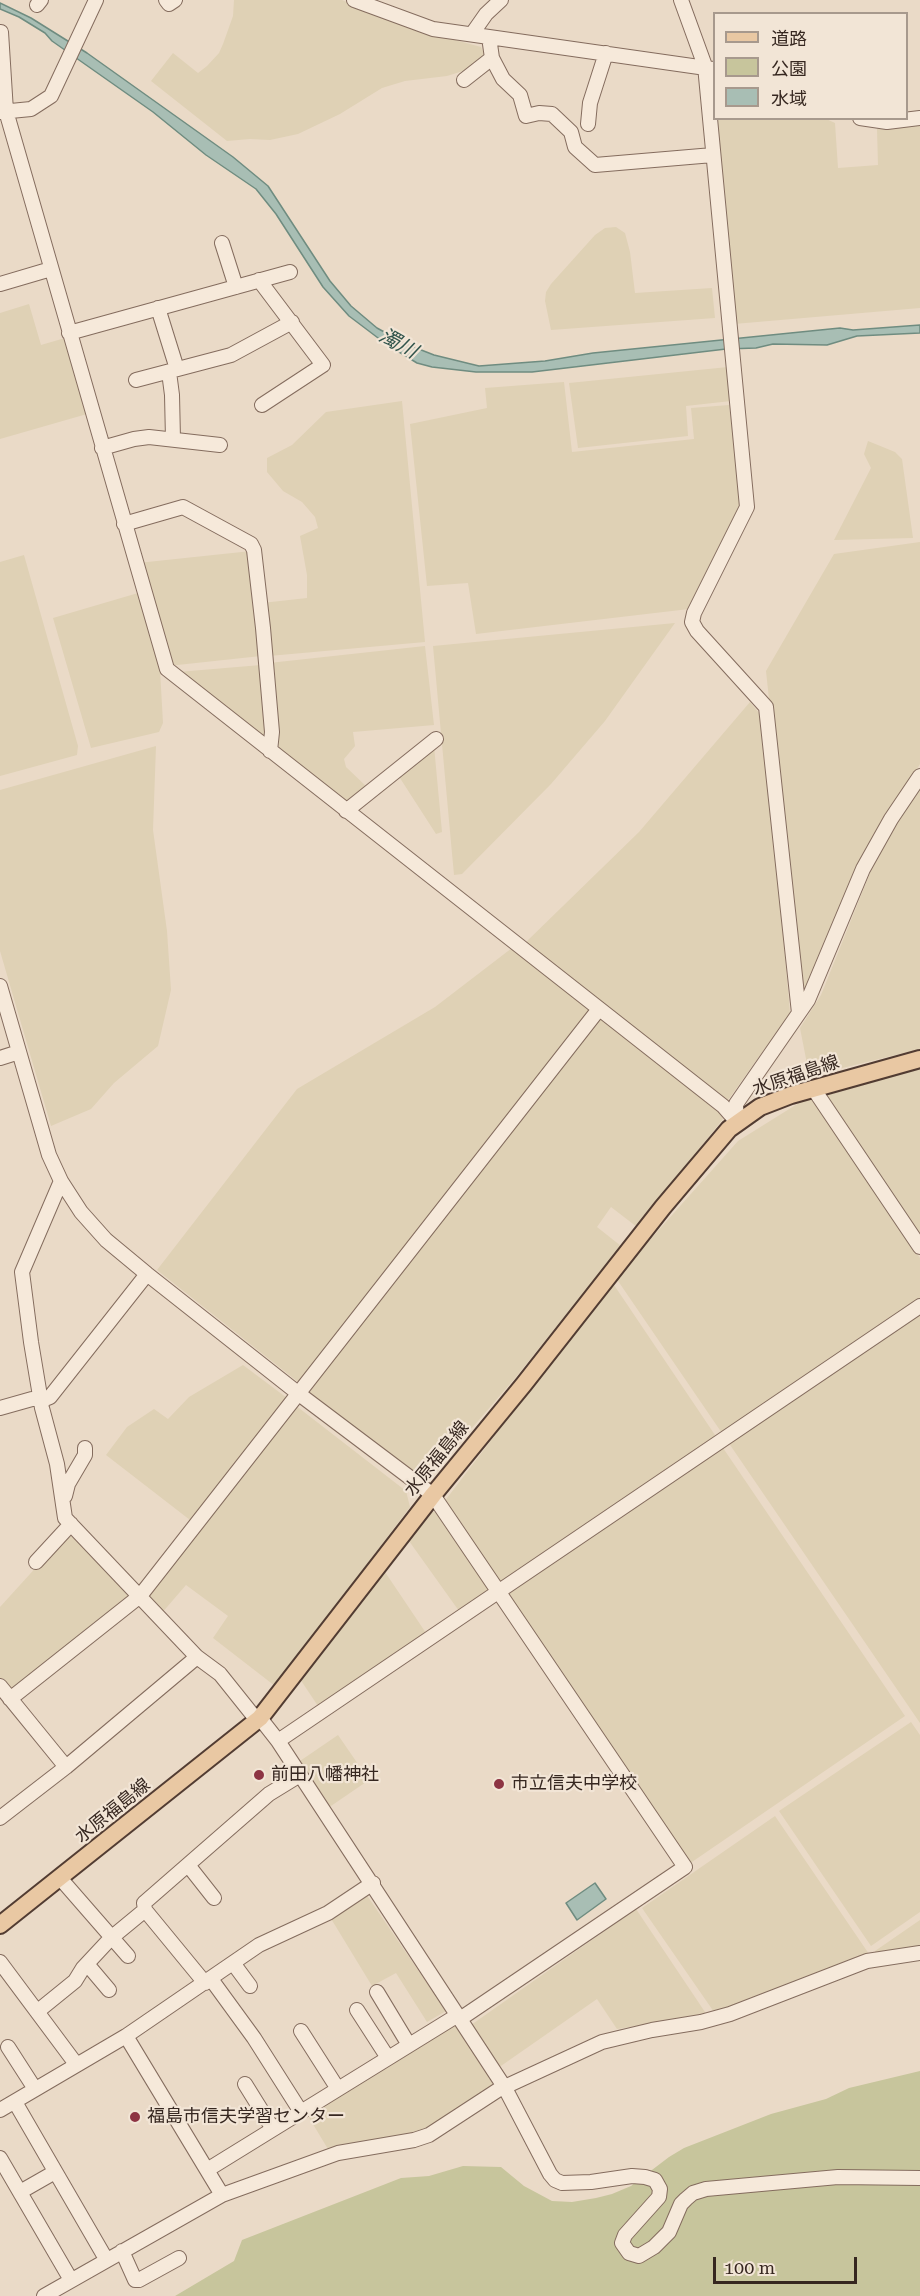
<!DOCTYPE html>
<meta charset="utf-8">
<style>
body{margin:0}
#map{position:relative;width:920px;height:2296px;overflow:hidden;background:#eadac7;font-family:"Roboto Serif","Noto Sans JP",serif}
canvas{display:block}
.legend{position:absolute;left:713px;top:12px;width:195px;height:108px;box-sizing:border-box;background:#f2e5d6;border:2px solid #a7998d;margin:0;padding:8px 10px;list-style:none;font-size:18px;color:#362720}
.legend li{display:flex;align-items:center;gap:12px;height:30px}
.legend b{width:30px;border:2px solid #a7998d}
.scale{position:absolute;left:713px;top:2257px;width:144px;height:27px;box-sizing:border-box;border:3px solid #362720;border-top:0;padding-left:8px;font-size:18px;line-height:21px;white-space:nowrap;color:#362720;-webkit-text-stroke:4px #f2e5d6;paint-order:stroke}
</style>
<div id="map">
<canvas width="920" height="2296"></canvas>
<ul class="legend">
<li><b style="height:8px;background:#e9c8a3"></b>道路</li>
<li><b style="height:16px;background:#c7c59c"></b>公園</li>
<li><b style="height:16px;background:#a8beb4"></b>水域</li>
</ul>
<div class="scale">100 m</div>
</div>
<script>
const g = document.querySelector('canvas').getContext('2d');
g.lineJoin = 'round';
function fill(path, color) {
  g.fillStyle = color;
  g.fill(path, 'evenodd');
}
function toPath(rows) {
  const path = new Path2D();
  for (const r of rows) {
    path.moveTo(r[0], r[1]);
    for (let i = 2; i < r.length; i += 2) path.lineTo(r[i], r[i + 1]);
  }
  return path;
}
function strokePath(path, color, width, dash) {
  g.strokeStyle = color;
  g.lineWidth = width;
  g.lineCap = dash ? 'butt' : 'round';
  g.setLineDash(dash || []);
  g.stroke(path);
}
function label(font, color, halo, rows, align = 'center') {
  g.font = font + ' "Roboto Serif","Noto Sans JP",serif';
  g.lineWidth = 4.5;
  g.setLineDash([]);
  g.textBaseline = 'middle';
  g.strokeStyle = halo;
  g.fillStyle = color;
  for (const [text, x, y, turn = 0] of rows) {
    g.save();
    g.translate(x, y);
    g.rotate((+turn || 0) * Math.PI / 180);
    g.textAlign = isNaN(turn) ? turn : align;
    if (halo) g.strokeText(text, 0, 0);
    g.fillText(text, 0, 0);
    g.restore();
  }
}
fill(toPath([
 [234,0,342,0,403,26,481,47,484,53,483,58,474,66,463,71,447,76,405,81,382,88,340,114,298,134,270,140,250,139,227,141,151,81,173,53,198,73,207,66,219,53,223,44,233,16],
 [824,118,835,123,838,168,878,165,877,129,920,122,920,308,734,324,716,119],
 [616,227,625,233,630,252,635,293,712,288,715,318,551,330,545,301,546,292,551,284,595,235,605,228],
 [29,304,41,345,65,338,87,414,0,439,0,313],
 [728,367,731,401,686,406,688,436,578,448,569,383],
 [564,382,572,452,694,439,691,408,729,405,742,505,689,609,476,634,468,583,427,586,410,424,487,408,485,388],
 [402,401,425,642,269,656,262,603,307,598,307,575,300,536,318,528,315,517,302,502,283,491,267,472,267,458,292,445,326,412],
 [868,441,895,452,902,459,913,538,834,540,871,468,864,454],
 [920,542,920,764,901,795,807,991,801,996,766,671,834,554],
 [251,551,261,656,168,666,138,563],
 [24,555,78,746,77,755,0,776,0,562],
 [138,593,160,670,163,723,159,732,91,748,53,618],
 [675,623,605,721,551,784,462,874,454,875,433,646],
 [425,646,434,725,353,732,355,746,344,759,346,767,367,787,344,803,279,750,269,663],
 [261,665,267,742,178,672],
 [750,702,764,719,790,1013,726,1103,525,943,639,832],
 [156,746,153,830,167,931,171,990,158,1046,114,1083,91,1109,51,1126,0,951,0,790],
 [434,746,442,832,436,834,398,775],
 [920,787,920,1049,818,1074,808,1069,800,1028,821,995,874,863,900,814],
 [512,948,590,1010,298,1382,157,1270,297,1089,435,1007],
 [598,1015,719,1109,723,1119,637,1227,611,1207,597,1227,621,1246,516,1377,434,1472,414,1476,305,1390],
 [920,1068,920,1236,825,1096],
 [810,1096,920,1258,920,1723,616,1278,738,1141],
 [612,1282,717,1438,500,1583,444,1502],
 [243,1365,287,1398,194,1520,190,1520,106,1455,127,1427,154,1409,168,1419,189,1397],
 [295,1405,406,1491,410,1507,275,1686,213,1638,228,1616,186,1585,161,1614,145,1595],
 [721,1445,905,1716,689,1864,505,1593],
 [432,1512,436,1512,488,1587,488,1592,459,1611,409,1541],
 [70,1530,133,1595,10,1695,0,1682,0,1607],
 [385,1572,426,1633,318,1706,300,1679,342,1623],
 [911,1722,920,1735,920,1912,871,1946,779,1811],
 [338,1735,369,1780,328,1808,297,1763],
 [775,1816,869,1954,784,1988,714,2012,642,1908],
 [366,1894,446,2011,427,2022,396,1973,372,1986,330,1917],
 [636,1909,707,2015,617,2029,597,1999,498,2068,471,2025],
 [920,1920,920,1947,878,1956,875,1951],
 [455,2020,496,2087,430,2132,331,2154,305,2111]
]), '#dfd1b5');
fill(toPath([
 [920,2071,920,2296,175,2296,234,2261,242,2240,401,2178,429,2176,463,2166,501,2167,524,2186,552,2201,572,2202,596,2198,612,2194,631,2186,669,2157,684,2148,771,2114,826,2099,849,2088]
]), '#c7c59c');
const water = toPath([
 [0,3,31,18,87,53,233,157,268,186,330,281,351,306,377,328,406,344,434,355,479,366,545,361,593,353,840,328,853,330,920,325,920,333,857,336,827,345,773,344,756,348,726,349,532,372,476,372,432,367,417,363,386,344,349,316,323,287,276,214,256,189,206,155,153,112,52,41,45,33,19,17,0,9,0,3],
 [595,1883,606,1899,577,1920,566,1903,595,1883]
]);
fill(water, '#a8beb4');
strokePath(water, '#6f8c80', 1.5);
const minor = toPath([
 [166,0,169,4,175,0],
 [354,0,433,29,713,69],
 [681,0,705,66,747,507,694,613,692,622,697,631,766,707,799,1013],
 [37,5,41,0],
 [1,32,6,111,167,669,723,1106,737,1122],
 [472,34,486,14,501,0],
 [489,37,492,58,503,79,520,95,526,116,539,113,552,114,571,132,575,147,595,165,713,155],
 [464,80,492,58],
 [0,112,31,109,51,96,96,0],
 [860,118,887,122,920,118],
 [588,124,590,103,606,53],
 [222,243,236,287],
 [259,280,323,365,262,405],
 [0,284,51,269],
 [158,308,177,369],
 [69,333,290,272],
 [169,372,172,395,173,439],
 [136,380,231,355,292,322],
 [102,448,134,439,149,437,220,445],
 [124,524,183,507,251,544,254,550,263,628,272,732,270,751],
 [346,811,436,739],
 [0,986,49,1155,61,1181,81,1212,106,1240,147,1274,299,1394,433,1495,685,1867,460,2019],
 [0,1058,19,1052],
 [813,1088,920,1247],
 [737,1122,736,1104,808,1000,863,869,891,819,920,776],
 [61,1181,22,1272,31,1342,42,1408,57,1464,65,1518,197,1657,220,1674,252,1714,260,1718,278,1741,505,2088,550,2174,555,2180,562,2183,591,2182,632,2176,645,2177,655,2180,660,2189,659,2197,625,2235,622,2243,629,2253,639,2256,654,2247,669,2232,681,2204,686,2199,693,2193,706,2189,838,2177,920,2178],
 [0,1408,32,1399,45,1399,50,1397,147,1274],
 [65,1496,68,1484,85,1455,85,1448],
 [36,1562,71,1524],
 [0,1686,66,1767],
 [10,1699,140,1596,599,1009],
 [278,1741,920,1306],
 [0,1818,66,1767,197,1657],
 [188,1865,214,1898],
 [60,1878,128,1956],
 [0,1962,76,2064],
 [233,1963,250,1986],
 [87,1964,109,1990],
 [211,1979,254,2038,301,2112],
 [205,1983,145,1910,144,1903,269,1794,300,1775],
 [377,1992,409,2045],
 [357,2010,388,2058],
 [38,2011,75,1981,83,1968,111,1938,145,1910],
 [301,2031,338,2089],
 [126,2036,222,2195],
 [8,2047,35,2089],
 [245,2084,273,2129],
 [15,2102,106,2259],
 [0,2110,126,2036,259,1945,328,1913,373,1883],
 [0,2158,71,2280],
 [207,2170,458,2015],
 [20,2192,55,2172],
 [122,2251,135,2280,139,2280,179,2258],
 [44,2296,222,2195,338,2153,414,2140,429,2135,498,2090,602,2042,652,2030,701,2022,730,2014,867,1961,920,1953]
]);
const major = toPath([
 [0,1925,260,1718,433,1495,524,1384,663,1207,729,1129,760,1107,791,1095,920,1059]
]);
strokePath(minor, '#846c5e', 16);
strokePath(major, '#523c32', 20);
strokePath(minor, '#f6e9da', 14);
strokePath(major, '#e9c8a3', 16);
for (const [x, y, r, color] of [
 [259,1775,6,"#8d3443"],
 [499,1784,6,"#8d3443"],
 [135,2117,6,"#8d3443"]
]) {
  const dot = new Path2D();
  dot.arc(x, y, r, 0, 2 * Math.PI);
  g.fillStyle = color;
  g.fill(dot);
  strokePath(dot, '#f2e5d6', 2);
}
label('18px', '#362720', '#f2e5d6', [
 ["水原福島線",796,1076,-19],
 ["水原福島線",437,1459,-51],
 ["水原福島線",113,1811,-39]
]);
label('18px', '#362720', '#f2e5d6', [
 ["前田八幡神社",271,1775],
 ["市立信夫中学校",511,1784],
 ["福島市信夫学習センター",147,2117]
], 'left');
label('italic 20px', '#31544c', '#f2e5d6', [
 ["濁川",398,344,29]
]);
</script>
